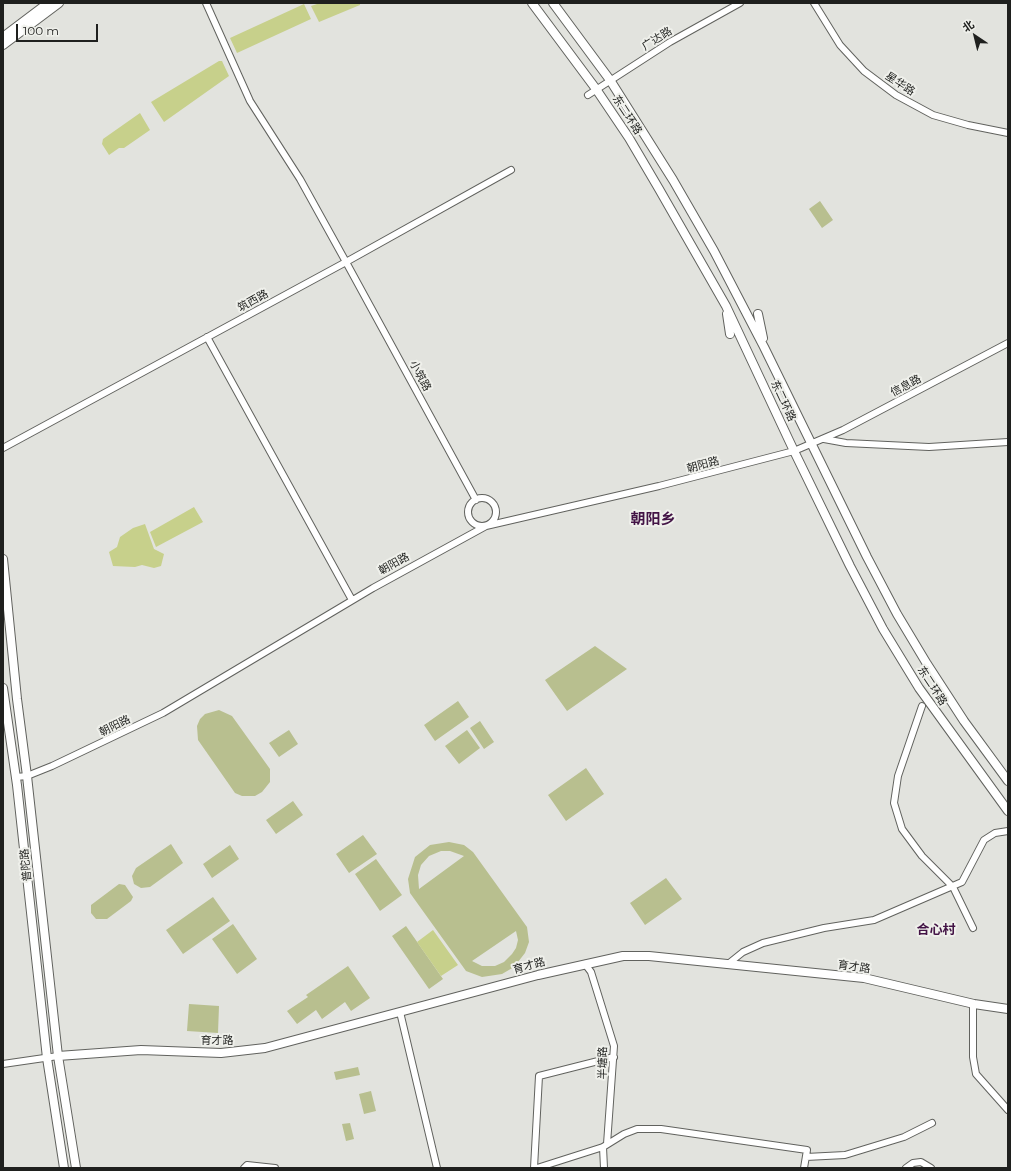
<!DOCTYPE html>
<meta charset="utf-8">
<style>
body{margin:0}
#map{position:relative;width:1011px;height:1171px;overflow:hidden;background:#e2e3de;font-family:Montserrat,"Noto Sans SC",sans-serif}
canvas{display:block}
.frame{position:absolute;inset:0;border:4px solid #1f201e;pointer-events:none}
.north{position:absolute;left:955px;top:16px;width:40px;height:40px;-webkit-text-stroke:3px #eff0eb;paint-order:stroke;rotate:325deg;font-size:11px;font-weight:700;line-height:16px;text-align:center;color:#1f201e}
.north::after{content:'';display:block;margin:auto;width:14px;height:18px;background:#1f201e;clip-path:polygon(50% 0,100% 100%,50% 72%,0 100%)}
.scale{position:absolute;left:16px;top:24px;width:82px;height:18px;box-sizing:border-box;border:2px solid #1f201e;border-top:0;padding-left:5px;font-size:12px;line-height:14px;white-space:nowrap;color:#1f201e;-webkit-text-stroke:3px #eff0eb;paint-order:stroke}
</style>
<div id="map">
<canvas width="1011" height="1171"></canvas>
<div class="frame"></div>
<div class="north">北</div>
<div class="scale">100 m</div>
</div>
<script>
const g = document.querySelector('canvas').getContext('2d');
g.lineJoin = 'round';
function fill(path, color) {
  g.fillStyle = color;
  g.fill(path, 'evenodd');
}
function toPath(rows) {
  const path = new Path2D();
  for (const r of rows) {
    if (r.length === 3) {
      path.moveTo(r[0] + r[2], r[1]);
      path.arc(r[0], r[1], r[2], 0, 2 * Math.PI);
      continue;
    }
    path.moveTo(r[0], r[1]);
    for (let i = 2; i < r.length; i += 2) path.lineTo(r[i], r[i + 1]);
  }
  return path;
}
function strokePath(path, color, width, dash) {
  g.strokeStyle = color;
  g.lineWidth = width;
  g.lineCap = dash ? 'butt' : 'round';
  g.setLineDash(dash || []);
  g.stroke(path);
}
function label(font, color, halo, rows, align = 'center') {
  g.font = font + ' Montserrat,"Noto Sans SC",sans-serif';
  g.lineWidth = 4;
  g.setLineDash([]);
  g.textBaseline = 'middle';
  g.strokeStyle = halo;
  g.fillStyle = color;
  for (const [text, x, y, turn = 0] of rows) {
    g.save();
    g.translate(x, y);
    g.rotate((+turn || 0) * Math.PI / 180);
    g.textAlign = isNaN(turn) ? turn : align;
    if (halo) g.strokeText(text, 0, 0);
    g.fillText(text, 0, 0);
    g.restore();
  }
}
fill(toPath([
 [820,201,833,220,822,228,809,209],
 [595,646,627,669,567,711,545,680],
 [458,701,469,717,435,741,424,725],
 [219,710,232,716,270,769,270,782,262,792,255,796,242,796,235,793,198,740,197,726,200,719,205,714],
 [480,721,494,742,484,749,470,728],
 [289,730,298,744,279,757,269,743],
 [467,730,480,748,459,764,445,746],
 [586,768,604,794,566,821,548,795],
 [293,801,303,815,276,834,266,820],
 [363,835,377,854,349,873,336,854],
 [449,842,464,845,473,852,527,927,529,942,525,953,514,967,502,974,482,977,466,971,410,893,408,879,415,857,430,845],
 [441,851,450,851,464,856,419,889,418,875,421,865,429,856],
 [516,931,518,940,516,948,512,954,504,962,495,966,482,966,472,961],
 [171,844,183,863,150,887,141,888,134,884,132,876,136,868],
 [230,845,239,859,212,878,203,864],
 [376,859,402,895,380,911,355,874],
 [666,878,682,899,645,925,630,903],
 [119,884,125,885,133,897,131,901,107,919,96,919,91,913,91,905],
 [213,897,230,921,183,954,166,930],
 [233,924,257,959,237,974,212,939],
 [406,926,443,979,429,989,392,936],
 [348,966,370,998,351,1011,345,1002,322,1019,316,1010,297,1024,287,1011,308,997,306,995],
 [189,1004,219,1006,218,1033,187,1031],
 [358,1067,360,1075,336,1080,334,1072],
 [371,1091,376,1111,364,1114,359,1094],
 [350,1123,354,1139,346,1141,342,1124]
]), '#b8bf8f');
fill(toPath([
 [320,3,360,3,360,5,319,22,311,6],
 [304,4,311,19,237,53,230,38],
 [219,61,222,61,229,76,164,122,151,102],
 [140,113,150,130,124,148,119,148,109,155,102,144,103,139],
 [194,507,203,522,156,547,150,532],
 [145,524,154,549,164,554,161,566,154,568,142,565,135,567,113,566,109,552,117,547,120,537,133,528],
 [433,930,458,965,441,976,417,942]
]), '#c7d08b');
const minor = toPath([
 [206,3,250,101,300,179,346,262,476,500],
 [814,3,840,45,864,71,896,95,933,115,968,125,1008,133],
 [588,95,670,42,740,3],
 [207,337,352,600],
 [824,439,846,443,929,447,1008,442],
 [3,448,346,262,511,170],
 [482,512,14],
 [922,706,898,776,894,803,902,829,922,856,953,887,973,928],
 [16,777,27,776,52,766,163,713,373,588,486,526,659,486,794,451,843,430,1008,343],
 [585,964,591,972,614,1046,607,1144],
 [728,964,743,952,763,943,824,928,874,920,962,882,984,840,995,833,1008,831],
 [973,1004,973,1057,976,1074,1008,1110],
 [400,1012,437,1168],
 [3,1064,58,1056],
 [603,1147,604,1168],
 [806,1157,845,1155,904,1137,932,1123],
 [244,1168,247,1165,275,1168],
 [534,1168,539,1076,614,1057],
 [537,1168,603,1147,624,1134,637,1129,661,1129,807,1150,804,1168],
 [906,1168,913,1163,921,1162,931,1168]
]);
const major = toPath([
 [532,3,596,89,629,138,659,189,726,306,794,451,850,566,883,629,919,688,1008,811],
 [553,3,610,80,673,180,714,251,764,347,867,557,897,614,927,664,964,721,1008,781],
 [3,37,48,3],
 [3,45,59,3],
 [727,314,730,334],
 [758,314,763,338],
 [3,559,17,699,27,776,58,1056,76,1168],
 [3,688,17,785,47,1058,64,1168],
 [58,1056,141,1050,221,1053,265,1048,538,975,623,956,649,956,864,978,974,1004,1008,1009]
]);
strokePath(minor, '#61625e', 8);
strokePath(major, '#61625e', 10);
strokePath(minor, '#fff', 6);
strokePath(major, '#fff', 8);
label('11px', '#1f201e', '#eff0eb', [
 ["广达路",657,39,-32],
 ["星华路",900,84,33],
 ["东二环路",627,115,57],
 ["筑西路",253,301,-29],
 ["小筑路",420,376,62],
 ["信息路",906,386,-28],
 ["东二环路",783,401,65],
 ["朝阳路",703,465,-15],
 ["朝阳路",394,564,-29],
 ["东二环路",932,686,57],
 ["朝阳路",115,726,-26],
 ["普陀路",26,865,-96],
 ["育才路",529,966,-15],
 ["育才路",854,967,8],
 ["育才路",217,1041],
 ["半塘路",603,1063,-89]
]);
label('bold 13px', '#431446', '#eff0eb', [
 ["合心村",936,930]
]);
label('bold 15px', '#431446', '#eff0eb', [
 ["朝阳乡",653,520]
]);
</script>
